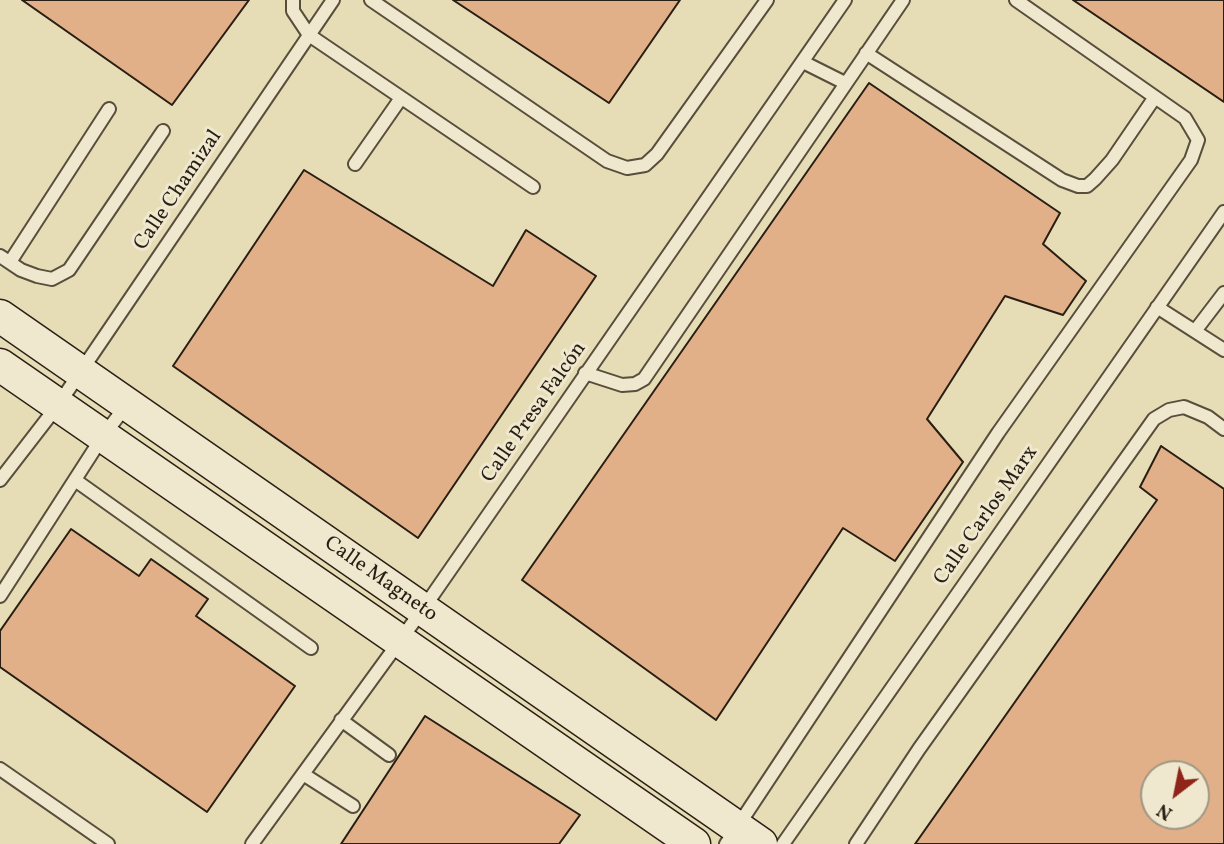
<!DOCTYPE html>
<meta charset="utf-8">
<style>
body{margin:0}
#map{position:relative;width:1224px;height:844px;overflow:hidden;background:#e6dcb5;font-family:Vollkorn,serif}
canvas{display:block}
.north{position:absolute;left:1140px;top:760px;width:70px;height:70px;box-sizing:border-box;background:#efe8cf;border:2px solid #a09784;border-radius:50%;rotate:212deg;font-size:19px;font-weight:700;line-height:28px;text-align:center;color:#291e13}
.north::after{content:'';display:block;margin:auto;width:24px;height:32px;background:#8f2418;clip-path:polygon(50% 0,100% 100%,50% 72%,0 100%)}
</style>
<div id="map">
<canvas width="1224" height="844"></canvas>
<div class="north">N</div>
</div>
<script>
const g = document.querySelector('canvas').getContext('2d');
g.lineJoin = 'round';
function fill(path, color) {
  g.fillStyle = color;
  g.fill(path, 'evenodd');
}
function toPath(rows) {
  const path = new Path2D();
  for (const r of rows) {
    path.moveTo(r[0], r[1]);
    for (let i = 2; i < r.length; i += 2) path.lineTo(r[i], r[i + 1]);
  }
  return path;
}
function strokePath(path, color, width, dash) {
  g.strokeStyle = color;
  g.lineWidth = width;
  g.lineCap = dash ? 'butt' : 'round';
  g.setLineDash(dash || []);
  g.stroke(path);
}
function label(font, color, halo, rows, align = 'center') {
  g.font = font + ' Vollkorn,serif';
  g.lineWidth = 6;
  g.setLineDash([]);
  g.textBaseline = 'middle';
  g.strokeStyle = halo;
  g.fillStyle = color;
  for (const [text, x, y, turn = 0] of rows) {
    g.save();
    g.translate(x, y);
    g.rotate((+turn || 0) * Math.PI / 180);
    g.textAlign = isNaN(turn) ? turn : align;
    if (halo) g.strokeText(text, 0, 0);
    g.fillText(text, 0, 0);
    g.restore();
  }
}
const building = toPath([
 [22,0,249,0,172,105,22,0],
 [453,0,680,0,609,103,453,0],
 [1073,0,1224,0,1224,102,1073,0],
 [869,83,1060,213,1043,244,1086,281,1063,315,1005,296,927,419,963,462,895,561,843,528,716,720,522,580,869,83],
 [304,170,493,286,526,230,596,276,418,538,173,366,304,170],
 [1161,446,1224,489,1224,844,915,844,1157,500,1140,487,1161,446],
 [1154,774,1196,774,1196,816,1154,816,1154,774],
 [71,529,139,576,151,559,208,599,196,616,295,686,207,812,0,667,0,631,71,529],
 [425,716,580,815,559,844,341,844,425,716]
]);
fill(building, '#e2b088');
strokePath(building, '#291e13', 2);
const lane = toPath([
 [293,0,293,11,309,35,533,187],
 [371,0,607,161,627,168,645,165,657,154,767,0],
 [866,53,1062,180,1078,186,1087,186,1095,179,1112,160,1155,97],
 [803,62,845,83],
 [355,164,401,98],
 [0,256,21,270,37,276,52,279,69,270,163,131],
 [10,262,109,109],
 [1157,307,1224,350],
 [1195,331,1224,293],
 [585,373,622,385,635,384,644,379,903,0],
 [0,480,58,405,333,0],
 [75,480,311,648],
 [0,596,103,436,126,406],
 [341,720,389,755],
 [0,769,108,844],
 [303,774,353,806],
 [252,844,423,609,845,0],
 [726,844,998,433,1191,160,1198,140,1185,118,1016,0],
 [783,844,1224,212],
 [856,844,919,749,1154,419,1169,410,1184,407,1208,417,1224,429]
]);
const secondary = toPath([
 [0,316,761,844],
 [0,365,694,844]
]);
strokePath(lane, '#584e3c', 16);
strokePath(secondary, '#291e13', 35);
strokePath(lane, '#efe8cf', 12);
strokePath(secondary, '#efe8cf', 32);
label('21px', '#291e13', '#efe8cf', [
 ["Calle Chamizal",179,191,-56],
 ["Calle Presa Falcón",535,413,-55],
 ["Calle Carlos Marx",987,516,-55],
 ["Calle Magneto",380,580,35]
]);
</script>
